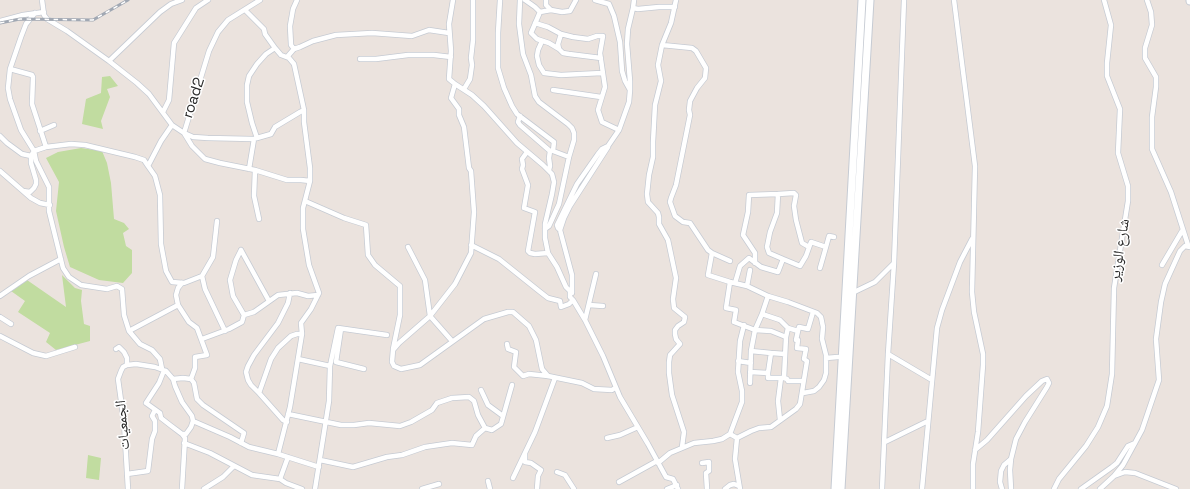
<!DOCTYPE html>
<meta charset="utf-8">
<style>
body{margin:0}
canvas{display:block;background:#ebe3de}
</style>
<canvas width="1190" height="489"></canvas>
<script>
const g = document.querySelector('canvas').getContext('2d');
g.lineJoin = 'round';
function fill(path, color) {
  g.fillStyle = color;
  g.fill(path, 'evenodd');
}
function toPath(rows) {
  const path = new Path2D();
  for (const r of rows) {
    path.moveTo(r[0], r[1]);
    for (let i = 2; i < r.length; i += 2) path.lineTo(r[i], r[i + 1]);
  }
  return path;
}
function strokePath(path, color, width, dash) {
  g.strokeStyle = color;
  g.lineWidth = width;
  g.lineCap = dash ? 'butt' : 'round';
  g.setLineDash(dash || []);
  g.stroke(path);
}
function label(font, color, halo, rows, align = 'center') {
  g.font = font + ' "Space Grotesk","Noto Naskh Arabic",sans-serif';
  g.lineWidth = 3;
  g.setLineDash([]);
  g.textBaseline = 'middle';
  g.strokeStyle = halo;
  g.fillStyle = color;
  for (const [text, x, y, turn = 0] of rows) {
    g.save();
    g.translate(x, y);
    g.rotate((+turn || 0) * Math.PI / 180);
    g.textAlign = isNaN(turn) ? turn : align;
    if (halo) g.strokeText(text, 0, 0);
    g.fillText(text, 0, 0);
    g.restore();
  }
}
fill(toPath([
 [110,76,118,86,107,89,110,97,101,121,103,129,82,124,86,99,101,93,102,77],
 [81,148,102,151,107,163,111,183,114,219,124,223,129,229,123,233,126,246,132,250,132,273,123,283,99,280,70,267,64,247,56,211,59,182,46,158,58,152],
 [62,275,75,288,82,290,81,301,84,324,90,326,90,341,56,350,46,342,50,333,18,312,25,301,11,291,27,280,66,307],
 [88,455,101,458,99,480,86,478]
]), '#c1dca0');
const street = toPath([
 [42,0,44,15,47,19,67,31,109,61,137,83,149,94,172,125,184,133,193,137,208,138,252,139,257,138],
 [260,0,228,20,218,32,209,51,184,133,192,146,205,159,220,163,255,170,287,180,301,180,310,181],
 [453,0,449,24,451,51,449,79,455,84,451,98,459,109,459,115,464,127,469,168,471,171,474,212,471,253,455,284,430,316,399,343,393,350,392,362,394,366,401,369,420,365,484,319,508,312,513,312,529,326,536,340,542,369,548,376],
 [500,0,498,33,498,68,504,88,512,106,517,114,554,142,553,151,569,157],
 [520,0,519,24,523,54,531,75,535,96,539,102,568,124,572,128,574,133,574,140,569,157,559,204,549,226,545,229],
 [525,0,535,7,540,12],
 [546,0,546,5,551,10],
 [595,0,609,4,614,16,620,42,622,71,625,81,630,90,629,102,619,130],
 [676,0,671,23,662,45,658,65,661,81,655,105,653,142,653,157,649,175,647,194,648,202,658,213,659,217,659,224,668,240,676,278,673,299,674,308,685,317,684,322,678,326,675,330,675,334,676,339,680,344,670,355,669,362,669,373,672,395,684,432,682,447],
 [954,0,975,166,972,292,974,312,983,354,983,365,978,432,973,464,973,489],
 [1147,0,1151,12,1152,25,1145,48,1145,58,1156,77,1156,87,1152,117,1152,149,1171,192,1188,245],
 [633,8,638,9,659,7,675,7],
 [245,10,264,29,265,34,275,48,266,54,257,64,249,76,247,85,247,102,252,123,257,138,271,134,275,127,300,112,304,110,294,64,289,58,281,55,275,48],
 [35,13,26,24,21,37,10,69,8,88,10,99,21,130,34,151,36,161,49,187,49,211,63,268,69,277,81,285,107,289,117,286,122,289,124,315,129,331,140,344,152,350,160,359,162,369],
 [0,21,23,15,44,12],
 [535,23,548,27,561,34],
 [542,41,538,50,537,56,539,65,544,73,561,75,602,73],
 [662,45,692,48,696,51,706,68,705,78,697,88,690,101,689,110,690,115,676,185,671,198,670,202,675,216,683,222,690,223,708,250,712,253],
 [294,49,291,45,290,26,293,9,297,0],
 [559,49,563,53,569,54,601,58],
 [287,57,294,49,300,47,313,41,336,35,372,33,412,36,429,30,449,33],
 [360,59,376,59,408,55,434,55,451,57],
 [109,61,160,12,171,4,182,0],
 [10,69,32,75,33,77,32,104,46,147],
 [455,84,472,95,484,106,517,143,543,165,552,174,554,182,552,194,545,224,545,238,548,253,557,267,566,287,570,291,570,297,573,300,585,320,603,356,620,397,648,444,666,477,673,479,678,489],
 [464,89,470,79,472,65,471,58,473,40,473,0],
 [553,90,601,97],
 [630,90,630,81,627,44,628,29,633,8,634,0],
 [163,112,169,100,174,43,196,8,208,0],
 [520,116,518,122,520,125,550,151],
 [172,125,161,141,148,166,155,176,160,195,161,244,166,271,172,282,184,283,202,276,213,257,217,221],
 [40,131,54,125],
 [0,136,7,143,22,154,31,156],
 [527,152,522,159,523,165,522,169,528,185,524,208,535,212,528,251,530,253,535,254,548,253],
 [249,169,254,139],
 [255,170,254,196,259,219],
 [549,170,550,166,549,158,550,151],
 [0,171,31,198,40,203,50,205],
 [23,191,30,192,34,188,36,184,36,180,31,163,31,156,34,151,46,147,71,144,85,145,135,157,144,160,148,166],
 [305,201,344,218,366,225,368,255,375,265,400,286,400,315,393,349],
 [560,230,564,218,570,206,608,147],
 [471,245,499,259,539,291,548,298,560,301,561,307,569,304,573,300],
 [408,247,425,280,430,316,452,341],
 [826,247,829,236,834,237],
 [241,250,236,260,230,280,233,296,244,315],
 [241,250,269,301],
 [783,259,769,253,767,247,770,232,777,213,778,194,794,193,796,195,794,206,796,220,802,243,809,247],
 [730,261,712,253,708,275,730,282],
 [755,263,755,253,743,235,748,212,749,195,778,194],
 [1162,265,1182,231],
 [750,270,747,286,730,282,726,308,736,310,734,322,755,330,762,314,780,320,788,328],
 [202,276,205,289,225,331],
 [182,283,178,288,176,295,178,305,189,322,197,328,207,355,195,357,195,368,191,379],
 [735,283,740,266,749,258,761,267,778,272,783,259,800,266,806,256,811,242,826,247,820,268],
 [747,286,768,296],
 [572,293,572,275,560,230,558,228,557,225,577,184,598,154,602,149,608,146,619,130,602,122,598,110,605,87,600,53,603,36,597,36,588,39,573,37,561,34,558,44,559,49,549,43,537,39,531,33,540,12,551,10,562,12,570,11,576,0],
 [850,294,875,282,894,263],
 [0,296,29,276,61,259],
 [589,305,603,306],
 [762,314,768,296,788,302,817,313,821,317,823,327,822,339,826,355,826,373,824,380,819,387,814,391,803,393],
 [0,317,11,324],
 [585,320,596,274],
 [341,329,336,362,364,369],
 [129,331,178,305],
 [798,331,799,327,808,329,813,312],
 [0,336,33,353,46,356,75,347],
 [202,339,229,329,242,322,244,315,254,312,278,295,297,293,308,296,318,295],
 [507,344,508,349,516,352,514,367,523,376,529,374,548,376,582,383,594,389,612,390,615,388],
 [116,349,119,347,124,352,127,358,127,365],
 [751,351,755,330,771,331,786,337],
 [888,354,932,380],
 [826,358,838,357],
 [298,359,330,366],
 [738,361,751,363],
 [166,371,163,373,159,383,146,403,160,413,161,418,170,425,182,434],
 [750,372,768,373,768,378,784,378],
 [768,373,771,353,785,354],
 [173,379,183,378,191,379,194,383,197,399,203,405,244,433,241,443],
 [750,383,751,351,771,353],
 [481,390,488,405,503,416],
 [259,393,271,359,278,348,291,336,297,334,302,334],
 [288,414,341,425,354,425,369,423,400,426,411,422,432,410,437,403,452,398,469,397,474,401,478,415,485,428,492,430,501,424,512,385],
 [780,420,778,401,781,378],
 [193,421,230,437,249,447,278,454,319,467],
 [287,422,283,420,259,393,251,385,248,380,246,372,248,366,254,355,278,323,288,303,290,293],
 [730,434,742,402,742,391,738,372,740,341,744,325],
 [607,438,620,435,638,427],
 [885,442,928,421],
 [184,443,210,453,252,475,280,479,286,483,302,489],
 [975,450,987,440,1026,396,1042,381,1047,379,1049,383,1047,387,1025,422,1016,439,1011,459],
 [525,453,525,462,531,463,541,470,538,476,537,489],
 [278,454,290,407,302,334,301,323,311,309,319,293,309,265,303,229,303,208,310,181,310,168,304,122,304,110],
 [320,460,353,467,387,457,402,455,425,447,452,443,472,445,476,436,485,428],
 [658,463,670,453,694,443,713,441,722,439,730,434,737,438],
 [702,463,709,462,709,471,706,473,707,489],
 [557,472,565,475,574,489],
 [127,474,148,471,152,439,155,431,155,421,152,416,155,410],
 [1114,476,1123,465,1142,430,1159,380,1156,339,1161,302,1165,284,1180,251,1185,246,1190,247],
 [513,478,535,432,555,378],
 [280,479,288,457],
 [488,481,490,489],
 [619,482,657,461],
 [128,489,124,422,118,379,121,371,123,367,127,365,136,364,155,367,166,371,173,379,175,386,182,402,192,416,193,421,191,427,186,434,182,434,185,438,182,489],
 [204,489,223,477,234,466],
 [315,489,329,401,330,366,338,328,387,335],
 [422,489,439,484],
 [667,489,677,485],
 [725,489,730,485,734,484,739,486],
 [740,489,735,459,737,438,751,431,759,428,771,427,796,409,800,404,801,398,807,361,804,359,806,349,797,348,798,340,796,340,798,331,788,328,786,337,784,378,787,379,788,381,803,381],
 [882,489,888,354,894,263,904,0],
 [922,489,937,328,942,310,960,262,972,239],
 [1002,489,1000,482,1001,471,1004,465,1011,459,1010,470,1011,489],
 [1054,489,1059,479,1086,446,1098,427,1107,406,1112,374,1114,288,1128,201,1128,186,1118,153,1120,109,1107,76,1107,63,1111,25,1104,0],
 [1081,489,1112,467,1117,463,1128,446,1135,443],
 [1100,489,1114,476,1125,472,1135,473,1176,489]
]);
const secondary = toPath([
 [1190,0,1190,1],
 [835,489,862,0],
 [841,489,870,0]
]);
strokePath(street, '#c6cbd3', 6);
strokePath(secondary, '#c6cbd3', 9);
strokePath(street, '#fff', 4.5);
strokePath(secondary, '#fff', 7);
const rail = toPath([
 [0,23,20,19,93,20,128,0]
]);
strokePath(rail, '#a1a8b3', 3);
strokePath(rail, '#fff', 1.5, [4.5]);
label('15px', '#2b2b2b', '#fff', [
 ["road2",194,98,-72],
 ["شارع الوزير",1120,250,-81],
 ["الجمعيات",123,425,-95]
]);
</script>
